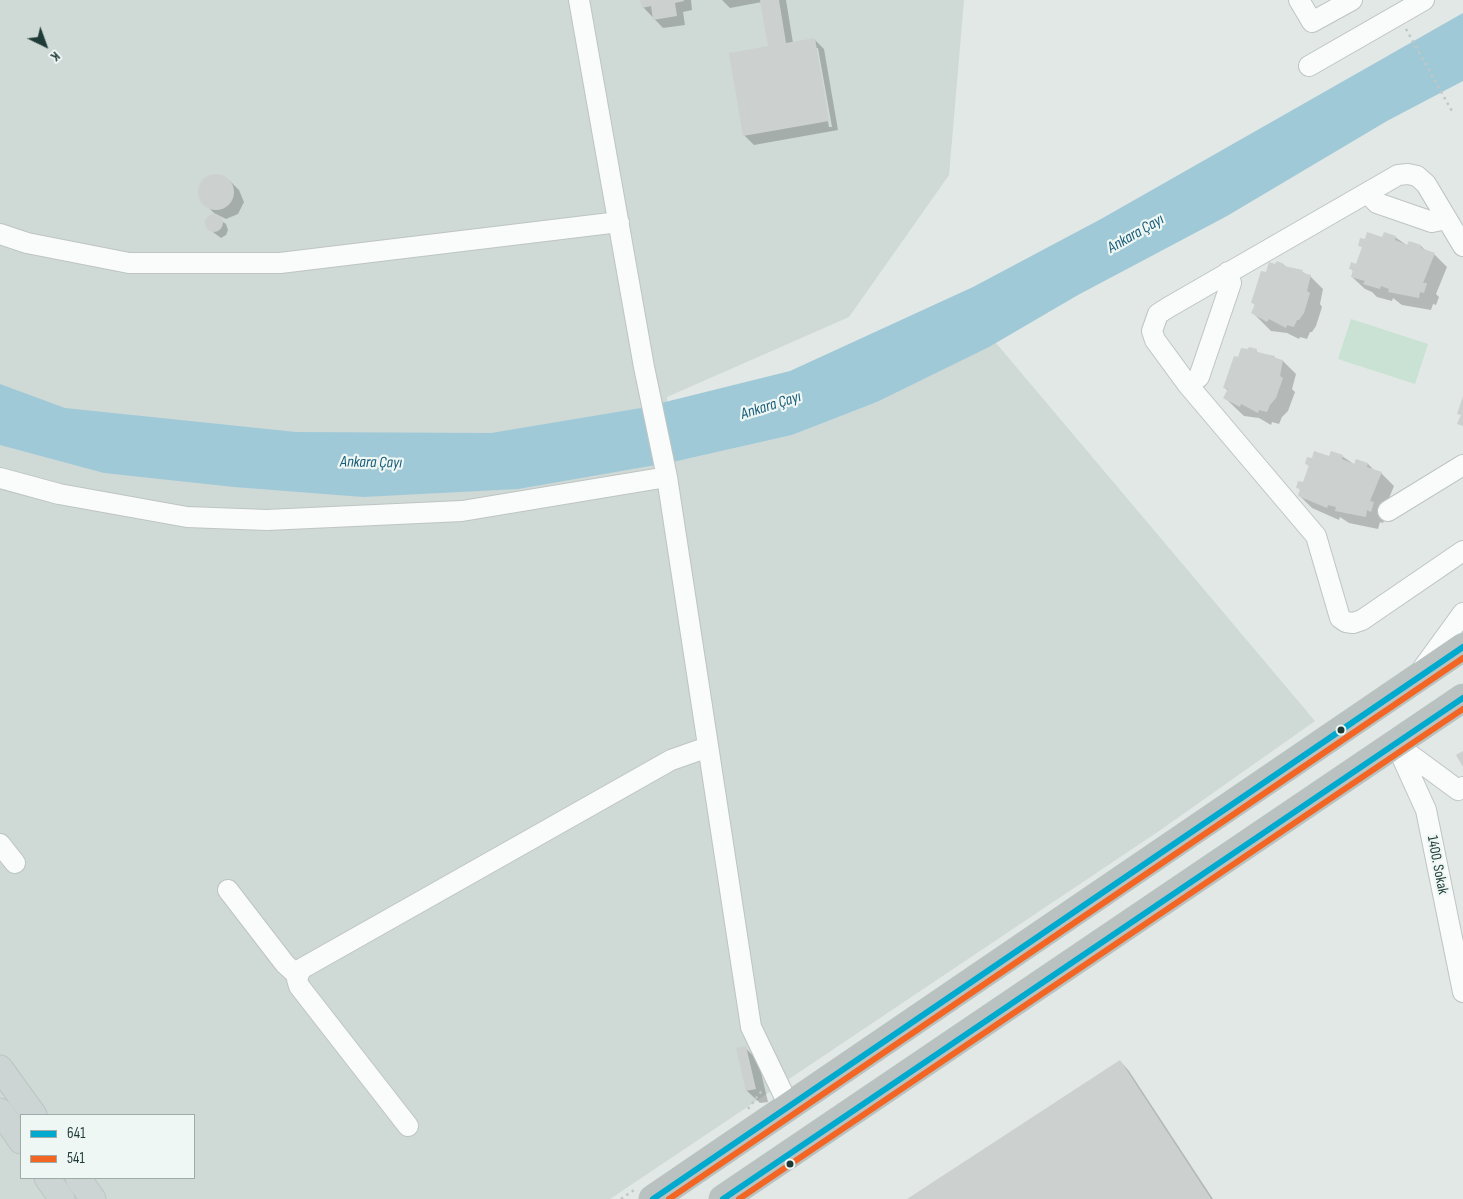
<!DOCTYPE html>
<meta charset="utf-8">
<style>
body{margin:0}
#map{position:relative;width:1463px;height:1199px;overflow:hidden;background:#e1e8e6;font-family:"Sofia Sans Condensed",sans-serif}
canvas{display:block}
.legend{position:absolute;left:20px;top:1114px;width:175px;height:65px;box-sizing:border-box;background:#eff7f4;border:1px solid #9caca8;margin:0;padding:6px 9px;list-style:none;font-size:15px;color:#1f3b37}
.legend li{display:flex;align-items:center;gap:10px;height:25px}
.legend b{width:25px;border:1px solid #9caca8}
.north{position:absolute;left:20px;top:20px;width:50px;height:50px;-webkit-text-stroke:4px #eff7f4;paint-order:stroke;rotate:138deg;font-size:14px;font-weight:700;line-height:20px;text-align:center;color:#1f3b37}
.north::after{content:'';display:block;margin:auto;width:18px;height:22px;background:#1f3b37;clip-path:polygon(50% 0,100% 100%,50% 72%,0 100%)}
</style>
<div id="map">
<canvas width="1463" height="1199"></canvas>
<ul class="legend">
<li><b style="height:6px;background:#00a9ce"></b>641</li>
<li><b style="height:6px;background:#f26522"></b>541</li>
</ul>
<div class="north">K</div>
</div>
<script>
const g = document.querySelector('canvas').getContext('2d');
g.lineJoin = 'round';
function fill(path, color) {
  g.fillStyle = color;
  g.fill(path, 'evenodd');
}
function toPath(rows) {
  const path = new Path2D();
  for (const r of rows) {
    if (r.length === 3) {
      path.moveTo(r[0] + r[2], r[1]);
      path.arc(r[0], r[1], r[2], 0, 2 * Math.PI);
      continue;
    }
    path.moveTo(r[0], r[1]);
    for (let i = 2; i < r.length; i += 2) path.lineTo(r[i], r[i + 1]);
  }
  return path;
}
function strokePath(path, color, width, dash) {
  g.strokeStyle = color;
  g.lineWidth = width;
  g.lineCap = dash ? 'butt' : 'round';
  g.setLineDash(dash || []);
  g.stroke(path);
}
function label(font, color, halo, rows, align = 'center') {
  g.font = font + ' "Sofia Sans Condensed",sans-serif';
  g.lineWidth = 4.5;
  g.setLineDash([]);
  g.textBaseline = 'middle';
  g.strokeStyle = halo;
  g.fillStyle = color;
  for (const [text, x, y, turn = 0] of rows) {
    g.save();
    g.translate(x, y);
    g.rotate((+turn || 0) * Math.PI / 180);
    g.textAlign = isNaN(turn) ? turn : align;
    if (halo) g.strokeText(text, 0, 0);
    g.fillText(text, 0, 0);
    g.restore();
  }
}
fill(toPath([
 [0,0,964,0,949,175,849,317,667,397,673,462,792,435,877,402,996,343,1315,721,1159,831,610,1199,0,1199],
 [21,1115,194,1115,194,1178,21,1178]
]), '#cfd9d6');
fill(toPath([
 [1351,319,1428,344,1415,384,1338,359]
]), '#c9e2d4');
fill(toPath([
 [1463,13,1463,81,1387,121,1227,216,1078,295,989,347,877,402,792,435,673,462,518,489,363,497,234,487,104,473,0,445,0,384,65,408,296,432,491,433,641,408,790,371,973,287,1101,219]
]), '#a0c9d8');
fill(toPath([
 [642,0,691,0,692,10,683,12,685,25,663,28,643,7],
 [722,0,786,0,793,43,814,39,824,49,838,130,754,145,744,135,769,47,762,2,730,8],
 [815,48,818,48,832,127,829,127],
 [217,175,229,180,239,190,244,202,238,214,226,219,214,213,204,203,200,191,205,179],
 [214,216,226,224,228,230,226,235,221,238,209,229,207,224,208,218],
 [1395,237,1408,246,1421,246,1427,252,1435,255,1447,267,1436,294,1439,297,1436,305,1433,304,1431,310,1402,305,1393,298,1392,301,1377,297,1372,292,1365,289,1352,277,1354,272,1351,269,1357,265,1363,248,1360,245],
 [1284,265,1287,268,1302,272,1310,276,1323,289,1320,304,1322,307,1316,326,1312,332,1310,332,1307,339,1300,337,1299,339,1287,333,1271,331,1253,313,1256,306,1253,303,1267,273],
 [1250,348,1267,357,1268,355,1283,361,1296,374,1292,389,1295,392,1288,411,1282,417,1279,424,1272,422,1271,425,1259,418,1244,416,1225,398,1228,391,1225,388,1239,359],
 [1342,456,1355,465,1357,461,1368,464,1374,470,1381,473,1394,486,1383,513,1386,516,1383,523,1380,522,1378,529,1349,523,1340,517,1339,520,1312,508,1299,495,1301,491,1298,487,1304,484,1310,467,1307,464,1313,459],
 [745,1048,758,1060,768,1102,760,1103,747,1091,738,1049],
 [1120,1061,1129,1071,1213,1199,910,1199]
]), '#0003');
fill(toPath([
 [640,0,684,0,684,1,675,3,677,16,653,20,651,6,642,8],
 [760,0,779,0,786,43,815,38,829,121,743,136,729,53,768,46],
 [216,192,18],
 [214,223,9],
 [1367,232,1382,237,1384,232,1396,236,1395,240,1407,245,1409,241,1421,245,1421,248,1435,253,1423,283,1427,283,1424,293,1420,292,1419,298,1388,292,1389,289,1381,286,1380,289,1363,284,1365,281,1351,277,1353,270,1349,269,1351,262,1356,264,1362,247,1358,246,1360,238,1365,239],
 [1277,261,1284,264,1284,266,1303,270,1302,273,1311,275,1307,291,1310,293,1304,313,1299,320,1297,320,1294,327,1287,325,1286,328,1269,319,1267,322,1251,313,1255,304,1251,303,1261,271,1266,272,1269,262,1275,264],
 [1249,347,1257,349,1257,352,1275,356,1275,358,1283,360,1280,376,1283,378,1276,398,1270,405,1267,412,1259,410,1258,413,1241,404,1240,407,1223,398,1228,389,1223,388,1234,356,1238,357,1241,348,1248,349],
 [1463,396,1463,426,1457,424,1461,415,1457,414],
 [1314,451,1329,456,1331,451,1343,455,1342,459,1354,464,1356,459,1368,463,1367,467,1382,472,1370,501,1374,502,1371,512,1367,510,1366,517,1335,511,1336,507,1328,505,1327,508,1298,496,1300,489,1296,488,1298,481,1303,482,1309,465,1305,464,1307,457,1312,458],
 [1463,751,1463,767,1456,755],
 [746,1046,756,1089,746,1091,736,1048],
 [1120,1060,1211,1199,907,1199]
]), '#ccd1d0');
const minor = toPath([
 [579,0,644,367,667,477,751,1027,789,1106],
 [1299,0,1312,22,1352,0],
 [1309,66,1424,0],
 [1367,193,1377,203,1432,222,1446,219],
 [0,234,27,243,129,263,280,263,619,222],
 [1463,246,1426,184,1417,176,1408,174,1398,175,1169,307,1158,314,1152,331,1155,340,1188,385,1316,536,1340,618,1346,622,1353,623,1362,620,1463,551],
 [1188,385,1199,377,1231,283,1228,272],
 [0,478,59,494,187,517,267,520,462,511,667,477],
 [1388,511,1463,465],
 [1423,668,1463,613],
 [1396,744,1426,810,1463,992],
 [1397,745,1458,790,1463,787],
 [0,844,15,863],
 [228,890,285,964,297,975],
 [408,1126,299,986,297,979,301,969,671,760,708,747]
]);
const major = toPath([
 [0,1068,34,1115],
 [0,1111,21,1141],
 [47,1178,62,1199],
 [78,1178,93,1199]
]);
const highway = toPath([
 [653,1199,1463,647],
 [723,1199,1463,698]
]);
strokePath(minor, '#bec5c3', 22);
strokePath(major, '#bbc5c3', 27);
strokePath(highway, '#bbc5c3', 29);
strokePath(toPath([
 [1406,29,1453,113],
 [748,1109,763,1089],
 [621,1199,634,1190]
]), '#bfc8c7', 2.5, [2.5, 4]);
strokePath(minor, '#fafcfb', 20);
strokePath(major, '#ccd5d3', 25);
strokePath(highway, '#b9c2c1', 28);
strokePath(toPath([
 [653,1199,1463,647],
 [723,1199,1463,698]
]), '#00a9ce', 6);
strokePath(toPath([
 [669,1199,1463,658],
 [739,1199,1463,709]
]), '#f26522', 6);
for (const [x, y, r, color] of [
 [1341,730,4.5,"#1f3b37"],
 [790,1164,4.5,"#1f3b37"]
]) {
  const dot = new Path2D();
  dot.arc(x, y, r, 0, 2 * Math.PI);
  g.fillStyle = color;
  g.fill(dot);
  strokePath(dot, '#eff7f4', 2);
}
label('15px', '#1f3b37', '#eff7f4', [
 ["1400. Sokak",1437,865,79]
]);
label('italic 16px', '#185c78', '#eff7f4', [
 ["Ankara Çayı",1136,234,-30],
 ["Ankara Çayı",771,406,-17],
 ["Ankara Çayı",371,463,1]
]);
</script>
